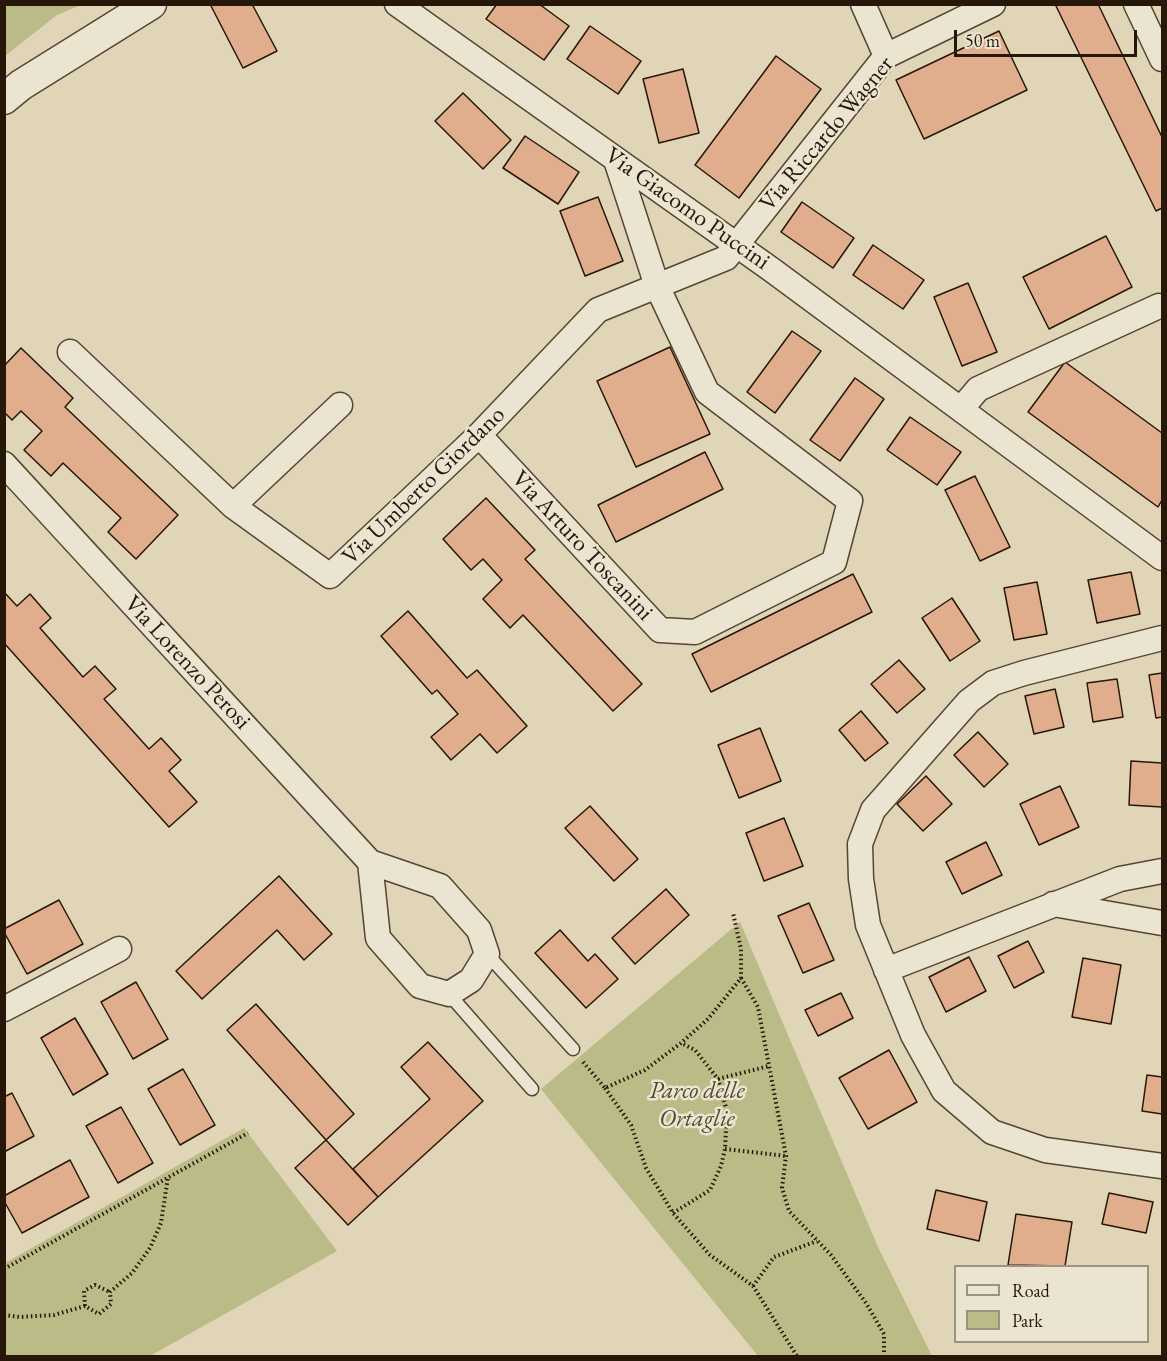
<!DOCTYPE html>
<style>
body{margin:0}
#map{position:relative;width:1167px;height:1361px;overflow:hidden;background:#e0d5b6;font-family:"EB Garamond",serif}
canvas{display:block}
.frame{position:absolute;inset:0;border:6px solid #261708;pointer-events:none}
.legend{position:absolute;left:954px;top:1265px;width:195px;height:78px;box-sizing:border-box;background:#ebe4d0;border:2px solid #9c9280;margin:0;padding:8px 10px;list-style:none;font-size:18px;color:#261708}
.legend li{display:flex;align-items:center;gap:12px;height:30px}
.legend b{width:30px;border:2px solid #9c9280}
.scale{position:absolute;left:954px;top:30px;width:183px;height:27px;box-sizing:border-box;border:3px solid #261708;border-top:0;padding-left:8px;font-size:18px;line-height:21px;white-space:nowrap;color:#261708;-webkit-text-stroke:4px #ebe4d0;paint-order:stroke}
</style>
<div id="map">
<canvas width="1167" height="1361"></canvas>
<div class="frame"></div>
<ul class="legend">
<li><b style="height:8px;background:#ebe4d0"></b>Road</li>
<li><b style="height:16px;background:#bb8"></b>Park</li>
</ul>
<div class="scale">50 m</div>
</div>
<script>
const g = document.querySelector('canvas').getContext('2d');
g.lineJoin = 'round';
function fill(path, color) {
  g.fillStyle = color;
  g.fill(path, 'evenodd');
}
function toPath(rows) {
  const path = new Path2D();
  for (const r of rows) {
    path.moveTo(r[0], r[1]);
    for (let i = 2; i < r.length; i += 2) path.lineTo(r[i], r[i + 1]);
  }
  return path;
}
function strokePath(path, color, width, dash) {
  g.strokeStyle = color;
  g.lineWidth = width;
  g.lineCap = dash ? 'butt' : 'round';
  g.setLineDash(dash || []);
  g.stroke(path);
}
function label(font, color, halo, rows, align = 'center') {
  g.font = font + ' "EB Garamond",serif';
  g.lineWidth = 5;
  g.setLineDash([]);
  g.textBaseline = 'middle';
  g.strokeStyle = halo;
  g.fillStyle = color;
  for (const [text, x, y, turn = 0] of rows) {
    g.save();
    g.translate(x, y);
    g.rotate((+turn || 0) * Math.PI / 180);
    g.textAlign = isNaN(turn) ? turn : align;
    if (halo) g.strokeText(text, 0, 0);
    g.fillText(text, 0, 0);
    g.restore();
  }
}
fill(toPath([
 [5,4,81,4,81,5,57,15,5,56],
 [740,922,878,1247,932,1356,758,1356,541,1089],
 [244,1128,337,1251,150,1356,5,1356,5,1263]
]), '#bb8');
const building = toPath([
 [214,4,252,4,277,51,243,68,211,6,214,4],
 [497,4,539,4,569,26,544,60,486,19,497,4],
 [1058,4,1098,4,1162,137,1162,208,1156,211,1056,6,1058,4],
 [590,26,641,61,618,94,567,59,590,26],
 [999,31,1027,90,924,139,896,80,999,31],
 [776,56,821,89,739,198,695,165,776,56],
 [683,69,699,133,659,143,643,79,683,69],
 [463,93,511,140,483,169,435,121,463,93],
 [525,136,579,172,558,204,503,168,525,136],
 [598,197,623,261,585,276,560,211,598,197],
 [802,202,854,238,833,268,781,232,802,202],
 [1106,236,1132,287,1049,329,1023,277,1106,236],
 [873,245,924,280,903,309,853,275,873,245],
 [968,283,997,352,962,366,934,297,968,283],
 [792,331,821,351,775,413,747,392,792,331],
 [670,347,710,434,636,467,597,381,670,347],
 [21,348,73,398,65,407,178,515,136,559,108,532,121,518,63,463,51,476,24,450,42,431,21,411,12,420,4,412,4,366,21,348],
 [1065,362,1162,433,1162,500,1158,507,1028,412,1065,362],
 [855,378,884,399,840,461,810,440,855,378],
 [910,417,961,452,937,485,887,450,910,417],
 [705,452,723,489,616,542,598,505,705,452],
 [975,476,1010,547,980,561,945,490,975,476],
 [486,498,535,550,525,559,642,684,613,711,523,615,510,628,483,599,502,580,483,559,471,570,443,539,486,498],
 [1131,572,1140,614,1097,623,1088,580,1131,572],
 [853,574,872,612,711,692,692,654,853,574],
 [1037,582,1047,634,1014,640,1004,588,1037,582],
 [4,592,17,606,30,594,51,618,40,628,83,677,95,666,116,689,104,699,149,749,161,738,181,760,169,771,197,802,169,827,4,643,4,592],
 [952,598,980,641,950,661,922,618,952,598],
 [408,611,467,678,477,670,527,726,497,753,480,734,451,760,431,737,458,714,437,690,432,694,381,636,408,611],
 [899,660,925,689,897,713,871,684,899,660],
 [1162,673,1162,717,1156,718,1149,675,1162,673],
 [1117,679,1123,717,1093,722,1087,683,1117,679],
 [1055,689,1064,727,1034,734,1025,696,1055,689],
 [861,711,888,743,865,761,839,730,861,711],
 [760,728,781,781,739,798,718,745,760,728],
 [978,732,1008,764,984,787,954,755,978,732],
 [1131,761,1162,763,1162,807,1129,805,1131,761],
 [926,776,952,804,923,831,897,804,926,776],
 [1060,786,1079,827,1039,845,1020,804,1060,786],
 [590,806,638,859,614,881,565,828,590,806],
 [784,818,803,866,764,881,746,833,784,818],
 [986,842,1002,875,962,894,946,862,986,842],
 [279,876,332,934,304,960,277,930,202,999,176,971,279,876],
 [666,889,689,915,635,964,612,938,666,889],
 [59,900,83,944,27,974,4,932,4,929,59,900],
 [809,903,834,960,803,973,778,916,809,903],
 [560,930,588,961,595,954,618,979,586,1008,535,953,560,930],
 [1028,941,1044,972,1014,988,998,956,1028,941],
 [969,957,986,991,946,1012,929,977,969,957],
 [1083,958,1121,965,1111,1024,1072,1017,1083,958],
 [136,982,168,1039,133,1059,101,1002,136,982],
 [841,993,853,1018,818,1036,805,1010,841,993],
 [256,1004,354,1114,326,1140,227,1030,256,1004],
 [75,1018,108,1074,73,1095,41,1038,75,1018],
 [428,1042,483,1101,378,1197,353,1169,430,1099,401,1067,428,1042],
 [889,1050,917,1102,868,1129,839,1078,889,1050],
 [183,1069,215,1125,180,1145,148,1089,183,1069],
 [1147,1075,1162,1077,1162,1114,1142,1111,1147,1075],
 [12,1093,34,1136,4,1152,4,1097,12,1093],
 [121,1107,153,1163,118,1183,86,1126,121,1107],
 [326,1140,378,1197,348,1225,295,1168,326,1140],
 [70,1160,89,1197,22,1233,4,1201,4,1196,70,1160],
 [936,1190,987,1202,979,1241,927,1229,936,1190],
 [1109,1193,1153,1202,1146,1233,1102,1224,1109,1193],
 [1016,1214,1072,1222,1065,1266,1008,1265,1016,1214]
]);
fill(building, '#e1ae8d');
strokePath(building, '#261708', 1.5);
const service = toPath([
 [487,954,573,1049],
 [449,994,532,1089]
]);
const minor = toPath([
 [397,4,772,270,1162,558],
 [863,4,886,56],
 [1136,4,1162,59],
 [70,352,233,506,330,576,479,435,598,310,726,258,886,56,993,4],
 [961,409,978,389,1159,306],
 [479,435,660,630,695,632,834,562,850,501,707,392,657,286,616,160],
 [4,464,370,862,440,886,479,930,487,954,471,980,449,994,420,986,378,938,370,862],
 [233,506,340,405],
 [1162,638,1024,673,993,683,969,701,873,810,860,844,861,879,868,925,913,1035,944,1091,992,1132,1045,1150,1162,1166],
 [1053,904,1162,923],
 [886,970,1120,879,1162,871],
 [4,1009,119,949]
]);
const tertiary = toPath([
 [4,99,21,85,151,4]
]);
strokePath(service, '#544634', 15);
strokePath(minor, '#544634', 27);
strokePath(tertiary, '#544634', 33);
strokePath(toPath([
 [741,978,758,1007,786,1156,782,1188,789,1211,831,1255,866,1303,884,1334,884,1356],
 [583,1062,605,1088,645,1070,681,1043,708,1019,741,978,741,949,733,913],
 [718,1079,769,1066],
 [605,1088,631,1125,646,1168,673,1213,710,1255,753,1286,797,1356],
 [725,1149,786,1156],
 [673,1213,710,1190,721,1166,725,1149,727,1111,718,1079,695,1050,681,1043],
 [4,1269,248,1133],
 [753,1286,774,1257,817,1241],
 [85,1306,84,1291,95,1285,110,1292],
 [4,1315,20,1317,54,1315,85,1306,99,1314,111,1304,110,1292,132,1273,150,1248,161,1223,168,1177]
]), '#261708', 4, [1.5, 3]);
strokePath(service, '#ebe4d0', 12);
strokePath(minor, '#ebe4d0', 24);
strokePath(tertiary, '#ebe4d0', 30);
label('24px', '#261708', '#ebe4d0', [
 ["Via Riccardo Wagner",827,134,-50],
 ["Via Giacomo Puccini",687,209,35],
 ["Via Umberto Giordano",424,486,-44],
 ["Via Arturo Toscanini",582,546,47],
 ["Via Lorenzo Perosi",187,663,47]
]);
label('italic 24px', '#53482e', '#ebe4d0', [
 ["Parco delle",697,1091],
 ["Ortaglie",697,1119]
]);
</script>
